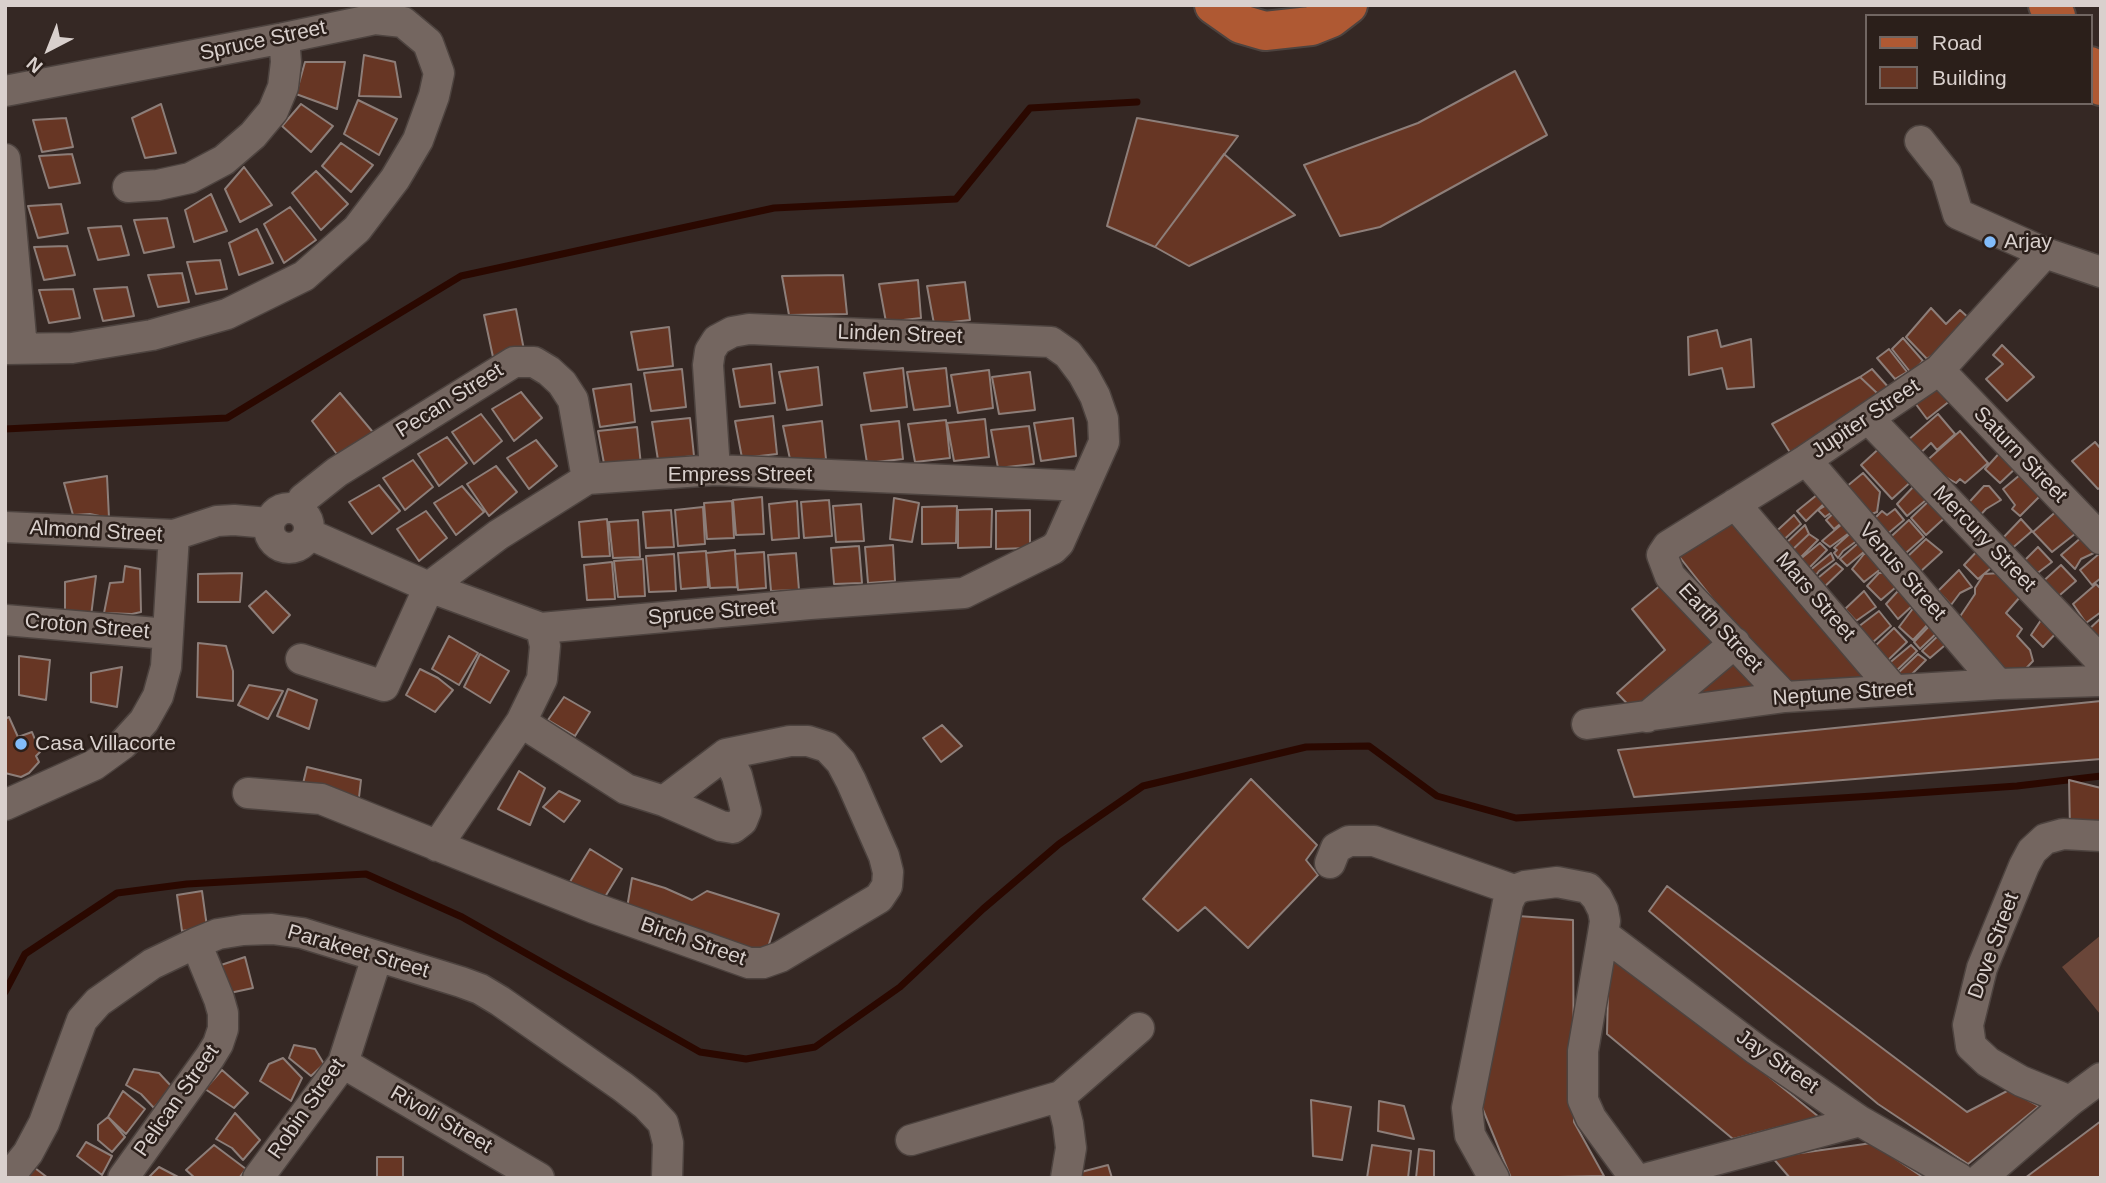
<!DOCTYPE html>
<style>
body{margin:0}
#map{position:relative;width:2106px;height:1183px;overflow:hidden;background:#352824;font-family:Helvetica,sans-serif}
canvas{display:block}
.frame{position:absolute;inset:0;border:7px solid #d9d0cd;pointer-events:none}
.legend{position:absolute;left:1865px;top:14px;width:228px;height:91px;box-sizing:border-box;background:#2b1f1a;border:2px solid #716662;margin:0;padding:9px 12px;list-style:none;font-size:21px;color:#d9d0cd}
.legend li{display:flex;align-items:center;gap:14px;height:35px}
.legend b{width:35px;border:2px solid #716662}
.north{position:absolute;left:14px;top:14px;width:70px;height:70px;-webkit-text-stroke:5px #2b1f1a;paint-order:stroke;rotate:222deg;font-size:19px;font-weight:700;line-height:28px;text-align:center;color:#d9d0cd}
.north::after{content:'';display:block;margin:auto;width:24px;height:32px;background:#d9d0cd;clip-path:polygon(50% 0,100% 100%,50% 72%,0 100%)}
</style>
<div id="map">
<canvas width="2106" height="1183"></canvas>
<div class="frame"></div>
<ul class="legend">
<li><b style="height:9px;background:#af5933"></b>Road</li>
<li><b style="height:19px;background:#673624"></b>Building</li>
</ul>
<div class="north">N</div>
</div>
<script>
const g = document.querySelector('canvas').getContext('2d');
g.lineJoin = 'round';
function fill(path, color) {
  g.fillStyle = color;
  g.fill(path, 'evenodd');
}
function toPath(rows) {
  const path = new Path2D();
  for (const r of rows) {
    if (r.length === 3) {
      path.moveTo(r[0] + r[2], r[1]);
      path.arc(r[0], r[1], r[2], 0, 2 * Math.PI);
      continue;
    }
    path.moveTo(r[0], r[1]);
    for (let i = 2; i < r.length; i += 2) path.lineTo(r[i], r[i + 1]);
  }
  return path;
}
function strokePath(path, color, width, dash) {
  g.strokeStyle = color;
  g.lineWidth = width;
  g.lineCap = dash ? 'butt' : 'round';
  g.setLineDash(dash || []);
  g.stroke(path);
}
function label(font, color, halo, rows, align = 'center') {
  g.font = font + ' Helvetica,sans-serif';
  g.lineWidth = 5;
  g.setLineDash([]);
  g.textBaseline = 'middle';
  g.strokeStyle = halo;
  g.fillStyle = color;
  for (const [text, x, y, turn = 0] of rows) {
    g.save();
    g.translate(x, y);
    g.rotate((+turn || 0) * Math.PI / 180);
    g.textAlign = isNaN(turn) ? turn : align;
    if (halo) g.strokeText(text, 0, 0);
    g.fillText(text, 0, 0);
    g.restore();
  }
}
fill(toPath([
 [2101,935,2101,1013,2100,1014,2062,967]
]), '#6a4639');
strokePath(toPath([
 [5,429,227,418,461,276,774,208,956,199,1030,108,1137,102],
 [5,992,25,954,117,893,187,884,366,874,462,917,700,1052,746,1059,815,1047,900,987,983,909,1059,844,1143,786,1306,747,1369,746,1437,796,1516,818,1873,796,2017,786,2101,776]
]), '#2a0800', 7);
const building = toPath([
 [364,55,395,62,401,97,359,96,364,55],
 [305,62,345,62,337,109,296,94,305,62],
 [1515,71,1547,135,1380,227,1340,236,1304,165,1418,123,1515,71],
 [358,100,397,119,379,155,344,134,358,100],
 [161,104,176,153,145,158,132,118,161,104],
 [301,104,333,126,311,152,282,126,301,104],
 [66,118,73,147,42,152,33,120,66,118],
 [1137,118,1238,136,1155,247,1107,226,1137,118],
 [341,143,373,165,351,192,322,166,341,143],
 [72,154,80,183,49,188,39,156,72,154],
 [1224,154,1295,215,1189,266,1155,247,1224,154],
 [244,167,272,205,240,222,225,189,244,167],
 [316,171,348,204,321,230,292,193,316,171],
 [211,194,227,231,194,242,185,210,211,194],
 [61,204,68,233,38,238,28,206,61,204],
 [290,207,316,240,284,263,264,224,290,207],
 [167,218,174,247,144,253,134,220,167,218],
 [121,226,129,255,98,260,88,228,121,226],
 [257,229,273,263,239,275,229,243,257,229],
 [67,246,75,275,44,280,34,247,67,246],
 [220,260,227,289,196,294,187,262,220,260],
 [182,273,189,302,158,307,148,275,182,273],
 [843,275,847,314,789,315,782,276,843,275],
 [918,280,921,318,886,322,879,284,918,280],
 [965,282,970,320,934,324,927,286,965,282],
 [127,287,134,316,103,321,94,289,127,287],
 [73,289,80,318,49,323,39,290,73,289],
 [1931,308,1946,324,1960,310,1972,321,1955,338,1927,359,1906,337,1931,308],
 [516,309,524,350,493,357,484,315,516,309],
 [669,327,673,366,638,370,631,332,669,327],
 [1717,330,1721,347,1751,339,1754,387,1727,389,1722,368,1689,375,1688,337,1717,330],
 [1903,338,1923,361,1911,373,1892,349,1903,338],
 [2002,345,2034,377,2007,401,1986,379,2003,364,1993,355,2002,345],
 [1889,349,1907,372,1895,379,1877,358,1889,349],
 [771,364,775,403,740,407,733,369,771,364],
 [818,367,822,405,787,410,779,372,818,367],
 [903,368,907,407,871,411,864,373,903,368],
 [946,368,950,406,914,410,907,372,946,368],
 [682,369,686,407,651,411,644,373,682,369],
 [1872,369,1890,389,1878,394,1860,377,1872,369],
 [989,370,993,408,958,413,951,375,989,370],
 [1030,372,1035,410,999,414,992,377,1030,372],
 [1860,377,1878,394,1791,454,1772,424,1860,377],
 [1935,381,1951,400,1927,419,1912,399,1935,381],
 [631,384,635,422,600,427,593,389,631,384],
 [521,392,542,418,514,441,492,409,521,392],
 [340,393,377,437,342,461,312,421,340,393],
 [481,414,502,441,474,464,452,432,481,414],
 [1938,414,1955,434,1937,450,1931,443,1912,461,1900,447,1938,414],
 [773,416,777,454,742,458,735,421,773,416],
 [690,418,694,456,658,460,652,422,690,418],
 [1073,418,1076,456,1041,461,1034,423,1073,418],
 [985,419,989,457,954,461,947,423,985,419],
 [946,420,950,458,915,462,908,424,946,420],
 [822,421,826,459,791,464,783,426,822,421],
 [899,421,903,459,867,463,861,425,899,421],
 [1029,426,1034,464,998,468,991,430,1029,426],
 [637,427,641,465,605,469,598,431,637,427],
 [1960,431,1988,463,1965,483,1960,479,1956,483,1923,464,1960,431],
 [447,437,467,463,439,486,418,454,447,437],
 [536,440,557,466,529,489,507,458,536,440],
 [2095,442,2101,449,2101,487,2098,489,2072,461,2095,442],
 [1884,444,1915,478,1892,499,1861,465,1884,444],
 [2003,449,2019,465,2000,483,1985,469,2003,449],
 [413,460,433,487,405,510,383,478,413,460],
 [496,466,517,492,489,516,467,484,496,466],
 [2027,469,2042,494,2020,516,2012,509,2015,505,2003,489,2027,469],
 [1863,473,1880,492,1877,512,1863,517,1840,492,1863,473],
 [107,476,109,518,90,514,73,515,64,483,107,476],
 [379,485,400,511,372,534,349,502,379,485],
 [462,486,484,512,456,535,434,503,462,486],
 [1914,486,1926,500,1907,516,1897,504,1914,486],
 [1984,486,1989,486,2001,500,1986,509,1974,522,1962,510,1984,486],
 [1823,490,1830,498,1806,521,1797,511,1823,490],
 [1935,495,1951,512,1926,535,1911,518,1935,495],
 [762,497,764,534,736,535,733,500,762,497],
 [894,498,919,503,912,542,890,539,894,498],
 [829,500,832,536,804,538,801,502,829,500],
 [732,501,734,538,707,539,704,503,732,501],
 [797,501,799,538,772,540,769,504,797,501],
 [1830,503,1835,510,1825,517,1818,510,1830,503],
 [861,504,864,541,836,542,833,506,861,504],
 [957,506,956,543,922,544,922,507,957,506],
 [703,507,705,544,678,546,675,510,703,507],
 [2060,508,2080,530,2052,552,2033,532,2060,508],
 [992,509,991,547,958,548,958,510,992,509],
 [1895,509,1904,520,1885,536,1872,521,1882,511,1887,515,1895,509],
 [671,510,674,547,646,548,643,512,671,510],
 [1030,510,1030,548,996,549,996,511,1030,510],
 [426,511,447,538,419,561,397,529,426,511],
 [1836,511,1844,521,1834,529,1826,520,1836,511],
 [1738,513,1884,684,1783,688,1674,550,1738,513],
 [1794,515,1801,524,1777,546,1769,538,1794,515],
 [1849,518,1856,528,1830,547,1822,541,1849,518],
 [607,519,610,556,582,557,579,522,607,519],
 [2021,519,2032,531,2009,551,2000,541,2021,519],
 [638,520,640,557,613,558,609,522,638,520],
 [1909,520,1924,537,1898,560,1883,544,1909,520],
 [1805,525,1809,534,1790,552,1783,546,1805,525],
 [1856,528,1862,537,1843,551,1838,558,1834,553,1837,550,1834,548,1856,528],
 [1809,534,1818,540,1798,560,1790,552,1809,534],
 [2083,536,2096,552,2081,559,2075,569,2061,555,2083,536],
 [1864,538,1871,546,1847,566,1840,559,1864,538],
 [1926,539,1942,552,1920,572,1906,558,1926,539],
 [1820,543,1827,550,1803,574,1793,565,1820,543],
 [893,545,895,581,868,583,865,547,893,545],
 [859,546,862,583,834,584,831,548,859,546],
 [2038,547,2052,562,2035,575,2023,562,2038,547],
 [1980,548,1997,563,1978,579,1964,565,1980,548],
 [735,550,737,587,710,588,706,553,735,550],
 [1872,550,1882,568,1864,582,1852,569,1864,554,1872,550],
 [706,551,708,587,681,589,678,553,706,551],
 [764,552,766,588,738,590,735,554,764,552],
 [796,553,799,590,771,591,768,555,796,553],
 [1831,553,1834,560,1819,571,1813,579,1808,572,1831,553],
 [2100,553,2101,578,2092,585,2080,570,2100,553],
 [674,554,676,591,649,592,646,556,674,554],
 [643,559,645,596,618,597,614,561,643,559],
 [612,562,615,599,587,600,584,565,612,562],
 [1836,563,1843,569,1820,591,1813,582,1836,563],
 [2061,565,2076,581,2053,601,2039,585,2061,565],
 [125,566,140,569,141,612,132,614,104,613,110,583,123,582,125,566],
 [1959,570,1972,587,1960,593,1951,605,1938,591,1959,570],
 [242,573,240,602,198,602,198,574,242,573],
 [1879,573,1893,573,1903,581,1881,600,1867,586,1879,573],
 [2001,573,2020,597,2006,613,2022,629,2017,636,2030,650,2033,661,2016,679,2006,679,1959,618,1975,594,1975,588,1984,574,2001,573],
 [96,576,91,616,65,611,65,582,96,576],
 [1662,584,1724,644,1638,715,1617,693,1665,650,1632,609,1662,584],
 [2096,584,2101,589,2101,612,2086,623,2073,604,2096,584],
 [1911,589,1920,603,1911,607,1898,619,1886,604,1897,592,1911,589],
 [266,591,290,615,273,633,249,606,266,591],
 [1864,591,1876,607,1856,621,1845,609,1864,591],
 [1914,607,1930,622,1913,640,1899,627,1914,607],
 [1879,611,1891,626,1872,643,1858,627,1879,611],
 [2045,614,2059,630,2043,647,2031,635,2045,614],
 [2101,618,2101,642,2088,630,2101,618],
 [1933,622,1940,630,1920,649,1914,642,1933,622],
 [1894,628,1907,642,1886,662,1873,648,1894,628],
 [1942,632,1951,640,1930,658,1922,651,1942,632],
 [449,636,478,653,459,685,432,669,449,636],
 [198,643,226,646,233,671,233,701,197,697,198,643],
 [1911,645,1917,651,1894,673,1887,665,1911,645],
 [1733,651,1763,697,1667,706,1733,651],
 [480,654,509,671,490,703,464,687,480,654],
 [1918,654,1926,660,1904,682,1896,675,1918,654],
 [19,656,50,660,46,700,19,695,19,656],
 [122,667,117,707,91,702,91,673,122,667],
 [420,669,438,678,453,690,435,712,406,695,420,669],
 [249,685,283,691,268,719,238,705,249,685],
 [288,689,317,700,309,729,277,716,288,689],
 [564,697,590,712,575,736,548,720,564,697],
 [2101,701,2101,759,1634,797,1618,750,2101,701],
 [9,717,18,737,32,732,40,752,36,756,39,762,29,773,21,777,5,773,5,719,9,717],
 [942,725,962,746,941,762,923,738,942,725],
 [307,767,361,780,358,806,302,788,307,767],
 [519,771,545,788,530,825,498,809,519,771],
 [1251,779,1317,845,1306,860,1318,875,1248,948,1205,907,1178,931,1143,899,1251,779],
 [2069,780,2101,788,2101,827,2070,829,2069,780],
 [559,791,580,801,564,822,543,807,559,791],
 [590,849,622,869,600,905,568,885,590,849],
 [632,878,665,888,692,900,707,891,779,914,766,953,626,914,632,878],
 [1667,886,1967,1112,2009,1090,2039,1106,1968,1164,1878,1104,1649,911,1667,886],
 [202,891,207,927,182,931,177,895,202,891],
 [1518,916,1573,920,1574,1122,1604,1176,1511,1178,1479,1100,1518,916],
 [1609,948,1819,1117,1733,1139,1607,1034,1609,948],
 [245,957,253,988,225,994,212,968,245,957],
 [294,1045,315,1049,324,1064,311,1076,289,1058,294,1045],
 [283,1058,302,1078,291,1101,260,1081,269,1064,283,1058],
 [134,1069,159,1073,172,1087,154,1108,141,1094,126,1085,134,1069],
 [222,1070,248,1093,234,1108,205,1089,222,1070],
 [123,1091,145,1109,126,1134,108,1117,123,1091],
 [1311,1100,1351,1107,1342,1160,1313,1156,1311,1100],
 [1379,1101,1404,1106,1414,1139,1378,1131,1379,1101],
 [235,1113,260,1140,243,1160,232,1148,216,1139,235,1113],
 [108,1117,125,1137,112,1152,98,1140,98,1125,108,1117],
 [2101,1121,2101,1178,2025,1178,2101,1121],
 [86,1142,112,1156,102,1175,77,1156,86,1142],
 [1872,1143,1924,1178,1790,1178,1772,1157,1872,1143],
 [214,1145,246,1169,239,1178,195,1178,186,1170,214,1145],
 [1372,1145,1411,1151,1408,1178,1367,1178,1372,1145],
 [1419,1149,1434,1151,1434,1178,1416,1178,1419,1149],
 [377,1157,403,1157,403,1178,377,1178,377,1157],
 [31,1165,48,1178,23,1178,31,1165],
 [1108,1165,1112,1178,1082,1178,1081,1172,1108,1165],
 [159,1167,180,1178,149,1177,159,1167]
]);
fill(building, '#673624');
strokePath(building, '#8d7e79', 2);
const minor = toPath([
 [5,91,284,38,375,19,403,22,428,43,439,73,434,96,418,140,395,179,357,229,304,276,227,314,152,335,72,348,5,349],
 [1920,141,1946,174,1958,214,2045,253,2101,272],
 [5,159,22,348],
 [128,187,158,185,190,178,224,160,253,135,273,111,283,87,286,62,284,38],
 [1939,370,2101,539],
 [1868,418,2101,661],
 [1806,460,1998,684],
 [1735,504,1894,690],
 [289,528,20],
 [298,510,303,499,337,472,514,362,534,362,549,371,562,383,573,400,587,479],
 [5,527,174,535,217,521,234,520,269,523],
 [309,534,429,587,541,628,810,604,964,593,1053,549,1059,543,1104,442,1103,419,1095,396,1083,374,1068,354,1051,342,749,329,732,332,717,340,710,351,708,365,715,470],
 [5,620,168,634],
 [301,659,384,686,429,587,498,535,587,479,715,470,1084,486],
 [1785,697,1670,576,1662,555,1668,546,1806,460,1939,370,2045,253],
 [1647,717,1735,643],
 [521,722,626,789,664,801,721,826,733,828,742,821,746,811,737,776,726,754],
 [1587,724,1785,697,1998,684,2101,681],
 [248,793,321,799,594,908,749,963,763,963,780,957,879,898,887,886,888,872,884,856,851,781,841,762,827,747,808,741,790,741,726,754,664,801],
 [5,805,94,765,123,744,144,721,158,696,166,667,174,535],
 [437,846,521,722,542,679,545,646,541,628],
 [1330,863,1336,848,1349,841,1374,841,1514,890],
 [1603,934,1757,1050,1860,1121,1959,1178],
 [343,1063,539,1178],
 [1061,1096,1139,1028],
 [2070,1101,2021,1081,1988,1062,1971,1046,1968,1025,1982,968,2024,866,2032,851,2045,839,2063,834,2101,836],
 [911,1140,1061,1096,1068,1124,1071,1148,1066,1178],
 [8,1178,28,1153,44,1123,82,1020,98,1002,152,964,196,943,218,934,243,930,272,929,302,933,461,982,480,989,500,1001,623,1087,646,1105,663,1123,668,1143,667,1178],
 [123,1178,210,1057,218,1044,223,1029,223,1013,219,999,196,943],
 [258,1178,343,1063,377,957],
 [1494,1178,1470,1135,1467,1108,1508,902,1514,890,1525,886,1557,882,1588,888,1597,898,1603,910,1605,921,1603,934,1583,1051,1583,1100,1591,1118,1635,1178],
 [1648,1178,1860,1121],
 [1981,1178,2070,1101,2101,1078]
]);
const major = toPath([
 [1214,5,1241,24,1265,31,1311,26,1331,18,1348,5],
 [2048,5,2056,16],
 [2090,66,2101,86]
]);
strokePath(minor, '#4d433f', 33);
strokePath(major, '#4d433f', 42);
strokePath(minor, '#746660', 30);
strokePath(major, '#af5933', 38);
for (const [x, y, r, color] of [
 [1990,242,7,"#82bcfa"],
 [21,744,7,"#82bcfa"]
]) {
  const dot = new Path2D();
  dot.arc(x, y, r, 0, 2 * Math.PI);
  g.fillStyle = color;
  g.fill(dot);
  strokePath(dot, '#2b1f1a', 2.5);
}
label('21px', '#d9d0cd', '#2b1f1a', [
 ["Spruce Street",263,41,-12],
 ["Linden Street",900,335,2],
 ["Pecan Street",450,401,-32],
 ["Jupiter Street",1866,419,-34],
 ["Saturn Street",2020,455,46],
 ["Empress Street",740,475],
 ["Almond Street",96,532,3],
 ["Mercury Street",1984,539,46],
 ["Venus Street",1902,572,49],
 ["Mars Street",1815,597,49],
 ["Spruce Street",712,613,-5],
 ["Croton Street",87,627,5],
 ["Earth Street",1720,628,47],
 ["Neptune Street",1843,694,-4],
 ["Birch Street",693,942,19],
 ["Dove Street",1994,946,-70],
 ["Parakeet Street",358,952,16],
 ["Jay Street",1777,1062,35],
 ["Pelican Street",177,1101,-55],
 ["Robin Street",307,1109,-55],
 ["Rivoli Street",441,1120,30]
]);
label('21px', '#d9d0cd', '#2b1f1a', [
 ["Arjay",2004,242],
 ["Casa Villacorte",35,744]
], 'left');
</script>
